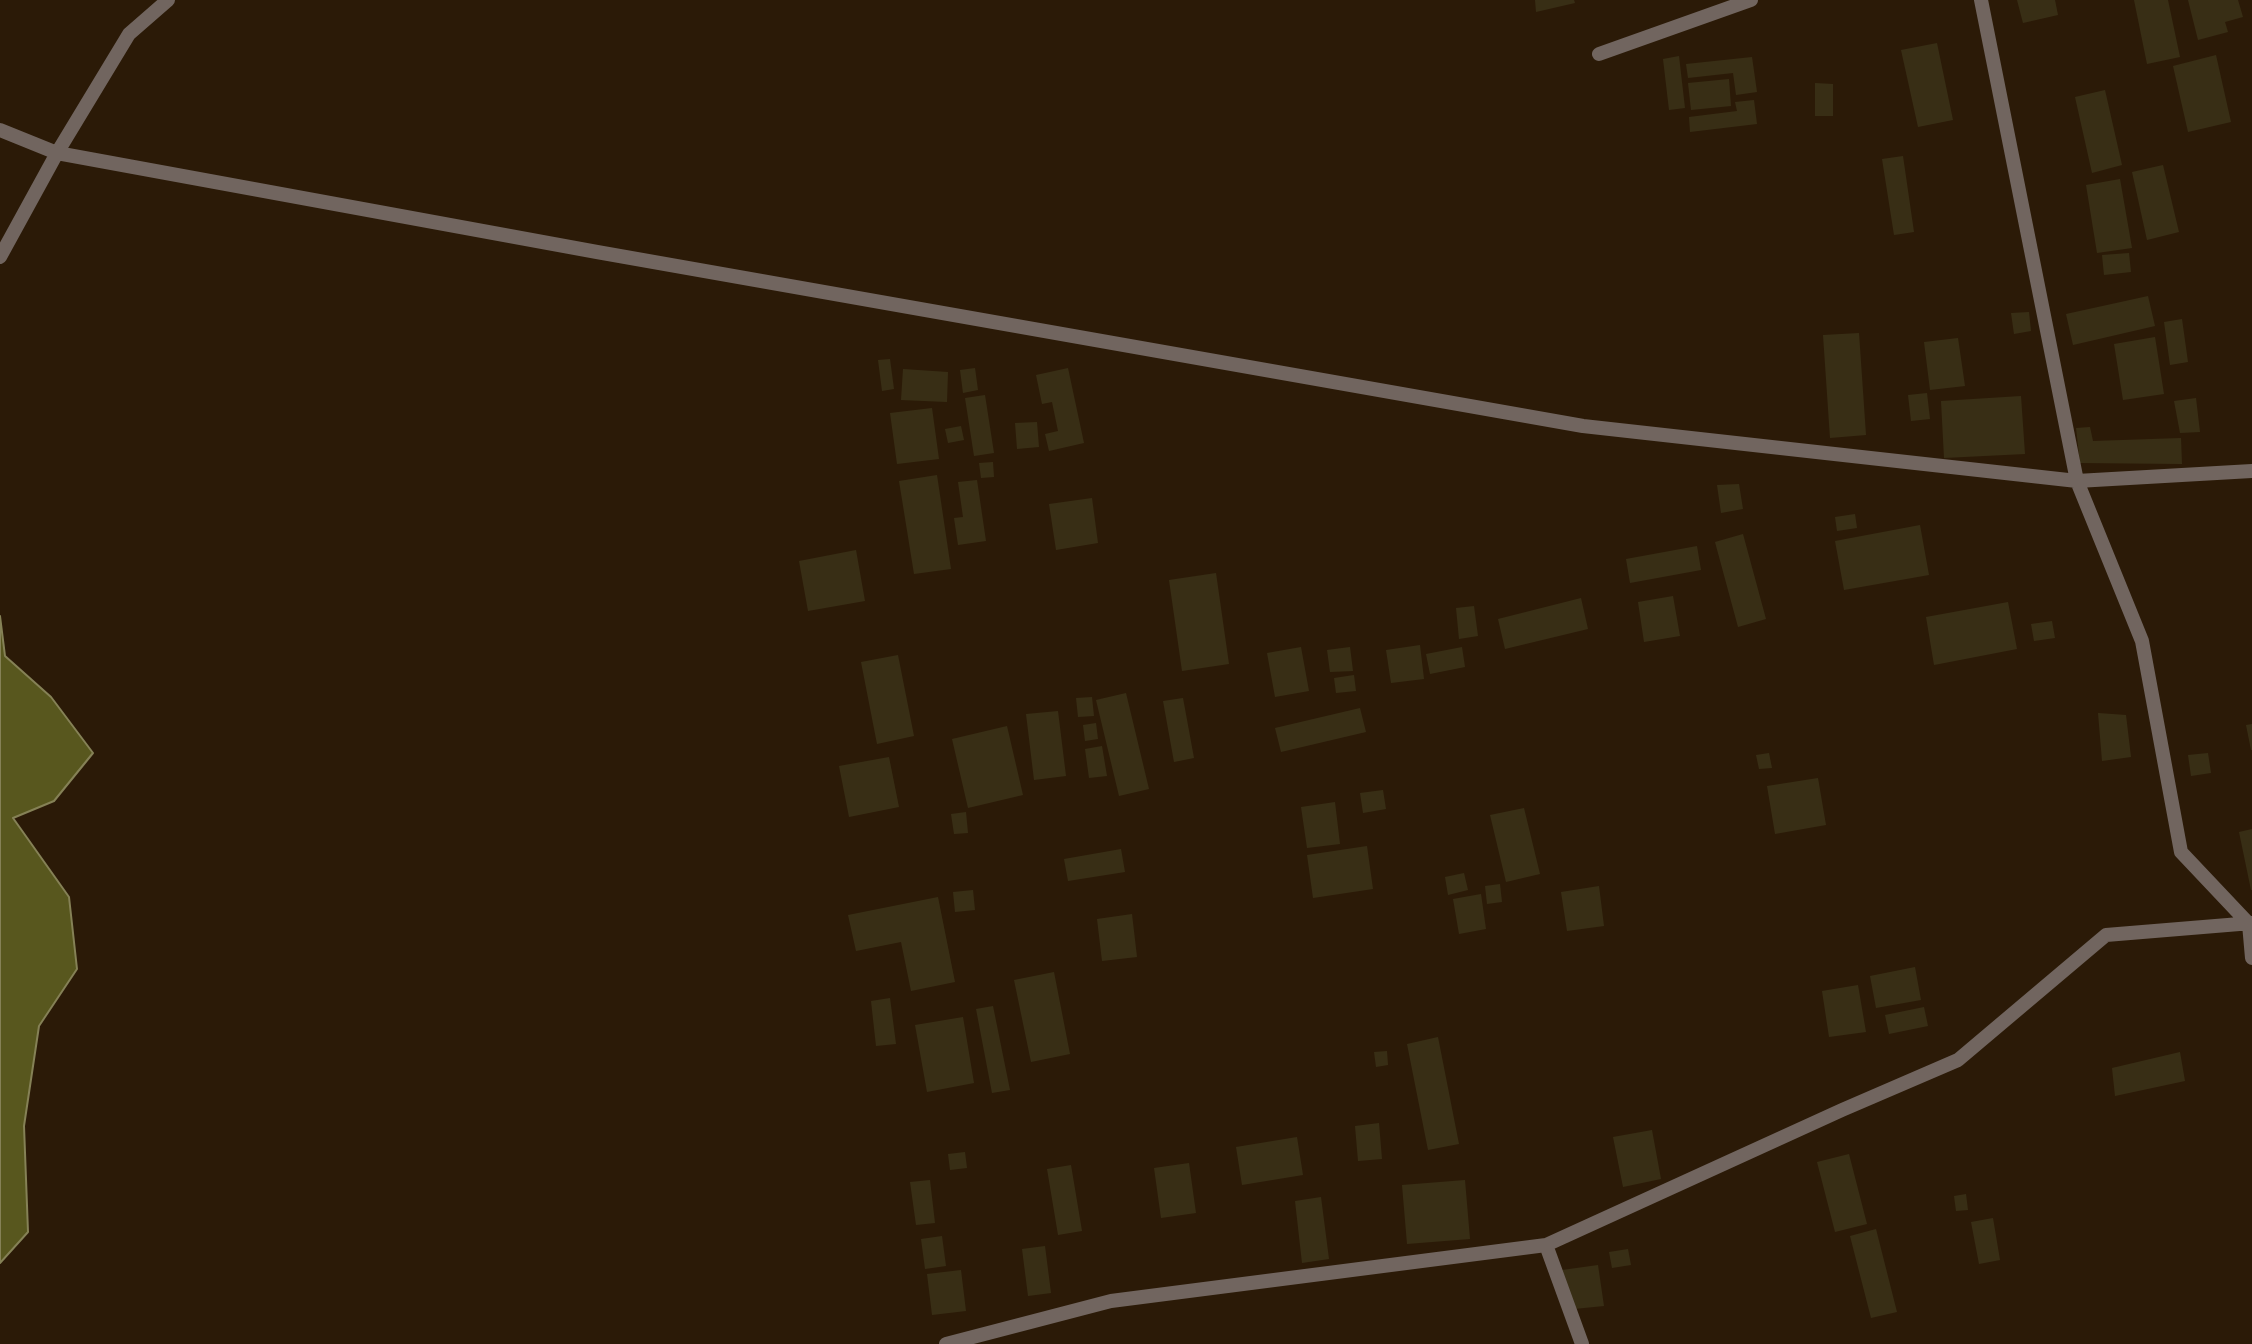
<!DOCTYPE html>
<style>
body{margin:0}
canvas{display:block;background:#2b1a07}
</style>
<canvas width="2252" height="1344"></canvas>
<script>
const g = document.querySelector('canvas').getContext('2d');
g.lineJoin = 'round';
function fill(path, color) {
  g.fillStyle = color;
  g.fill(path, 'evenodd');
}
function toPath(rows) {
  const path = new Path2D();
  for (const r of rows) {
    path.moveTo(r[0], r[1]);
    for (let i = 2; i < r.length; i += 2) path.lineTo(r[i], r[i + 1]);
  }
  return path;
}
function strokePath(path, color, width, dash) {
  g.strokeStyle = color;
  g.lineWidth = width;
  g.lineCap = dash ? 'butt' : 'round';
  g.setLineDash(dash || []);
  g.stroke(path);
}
const water = toPath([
 [0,616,5,656,51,697,93,753,54,801,13,818,69,897,77,969,39,1026,24,1126,28,1232,0,1263,0,616]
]);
fill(water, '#58571e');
strokePath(water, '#858156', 2);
fill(toPath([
 [1535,0,1574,0,1575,3,1536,12],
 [2017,0,2055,0,2058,15,2023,23],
 [2134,0,2168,0,2180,57,2147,64],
 [2188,0,2238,0,2243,17,2225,22,2228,32,2198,40],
 [1937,43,1953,120,1918,127,1901,50],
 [2216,55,2231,122,2188,132,2173,66],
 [1679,56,1685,108,1669,110,1663,59],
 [1752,57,1757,92,1736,95,1733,73,1688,78,1686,64],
 [1729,79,1731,106,1691,110,1688,83],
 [1815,83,1833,84,1833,116,1815,116],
 [2105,90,2122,165,2092,173,2075,97],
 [1754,100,1757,124,1690,132,1689,117,1737,111,1735,102],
 [1903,156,1914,232,1894,235,1882,159],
 [2163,165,2179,232,2147,240,2132,172],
 [2120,179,2132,248,2097,253,2086,185],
 [2129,253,2131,272,2104,275,2102,255],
 [2148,296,2155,326,2073,345,2066,314],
 [2029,312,2031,331,2014,334,2011,313],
 [2182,319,2188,362,2170,365,2164,322],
 [1859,333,1866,435,1830,438,1823,335],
 [2155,337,2164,394,2123,400,2114,344],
 [1958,338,1965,386,1930,390,1924,342],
 [890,359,894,389,882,391,878,360],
 [975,368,978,390,963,393,960,370],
 [1068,368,1084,443,1049,451,1045,434,1058,431,1052,402,1042,404,1036,375],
 [903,369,948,372,947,402,901,400],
 [1927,393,1930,419,1911,421,1908,395],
 [985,395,994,453,974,456,965,398],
 [2021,396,2025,454,1944,458,1941,401],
 [2196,398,2200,432,2180,433,2174,401],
 [932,408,939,459,897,464,890,413],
 [1037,422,1039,447,1017,449,1015,423],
 [961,426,964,440,948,443,945,429],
 [2090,427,2093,441,2181,438,2182,464,2080,463,2076,428],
 [993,462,994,477,981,478,979,463],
 [937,475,951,569,914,574,899,481],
 [977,480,986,541,958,545,954,518,963,517,958,482],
 [1739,484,1743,509,1721,513,1717,485],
 [1092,498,1098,543,1056,550,1049,504],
 [1855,514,1857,528,1837,531,1835,517],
 [1920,525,1929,575,1844,590,1835,541],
 [1743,534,1766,619,1738,627,1715,542],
 [1697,546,1701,570,1630,583,1626,559],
 [856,550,865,601,808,611,799,561],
 [1216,573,1229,664,1182,671,1169,580],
 [1673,596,1680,636,1644,642,1638,602],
 [1581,598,1588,629,1505,649,1498,619],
 [2008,602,2017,649,1934,665,1926,617],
 [1474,606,1478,636,1459,639,1456,608],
 [2052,621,2055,638,2034,641,2031,624],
 [1420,645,1424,679,1391,683,1386,650],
 [1301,647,1309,691,1275,697,1267,653],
 [1350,647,1353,671,1330,672,1327,650],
 [1462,647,1465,667,1430,674,1426,654],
 [898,655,914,736,877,744,861,662],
 [1354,675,1356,691,1336,693,1334,678],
 [1126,693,1149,789,1119,796,1096,700],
 [1092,697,1094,716,1078,717,1076,698],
 [1183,698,1194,758,1174,762,1163,701],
 [1360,708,1366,732,1281,752,1275,728],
 [1058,711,1066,776,1034,780,1026,714],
 [2098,713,2126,715,2131,757,2102,761],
 [1096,723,1098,739,1085,741,1083,725],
 [2252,724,2252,750,2251,750,2246,725],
 [1007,726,1023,795,968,808,952,739],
 [1102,746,1107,776,1089,778,1085,749],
 [1769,753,1772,768,1759,769,1756,755],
 [2208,753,2211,773,2191,776,2188,755],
 [889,757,899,807,849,817,839,766],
 [1818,778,1826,825,1775,834,1767,786],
 [1383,790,1386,809,1363,813,1360,793],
 [1335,802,1340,844,1307,848,1301,807],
 [1524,808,1540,874,1506,882,1490,815],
 [966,812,968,833,954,834,951,814],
 [2252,829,2252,890,2251,890,2239,832],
 [1367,846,1373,889,1313,898,1307,855],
 [1121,849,1125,872,1068,881,1064,859],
 [1464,873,1468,890,1448,895,1445,877],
 [1500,884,1502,902,1487,904,1485,886],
 [1599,886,1604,926,1567,931,1561,892],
 [973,890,975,910,955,912,953,892],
 [1481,894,1486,929,1459,934,1453,899],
 [938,897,955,982,911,991,901,942,856,951,848,915],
 [1132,914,1137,957,1102,961,1097,919],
 [1915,967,1921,1000,1876,1008,1870,976],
 [1054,972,1070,1054,1031,1062,1014,980],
 [1858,985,1866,1032,1829,1037,1822,991],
 [890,998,896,1044,876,1046,871,1001],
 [993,1006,1010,1090,992,1093,976,1009],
 [1924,1007,1928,1026,1889,1034,1885,1015],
 [963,1017,974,1083,927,1092,915,1025],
 [1438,1037,1459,1144,1428,1150,1407,1044],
 [1387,1051,1388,1065,1376,1067,1374,1052],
 [2180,1052,2185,1081,2115,1096,2112,1068],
 [1379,1123,1382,1159,1358,1161,1355,1126],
 [1652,1130,1661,1179,1623,1187,1613,1137],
 [1297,1137,1303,1175,1242,1185,1236,1147],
 [965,1152,967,1168,950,1170,948,1154],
 [1849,1154,1867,1224,1835,1232,1817,1162],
 [1189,1163,1196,1213,1161,1218,1154,1168],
 [1071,1165,1082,1231,1058,1235,1047,1169],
 [930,1180,935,1223,916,1225,910,1182],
 [1465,1180,1470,1239,1407,1244,1402,1185],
 [1966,1194,1968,1210,1956,1211,1954,1196],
 [1321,1197,1329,1259,1302,1263,1295,1201],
 [1993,1218,2000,1260,1979,1264,1971,1222],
 [1876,1229,1897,1312,1871,1318,1850,1236],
 [942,1236,946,1266,925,1269,921,1239],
 [1045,1246,1051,1293,1028,1296,1022,1249],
 [1628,1249,1631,1265,1612,1268,1609,1252],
 [1598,1265,1604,1306,1574,1309,1562,1270],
 [961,1270,966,1311,932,1315,927,1274]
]), '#382e15');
strokePath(toPath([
 [1981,0,2077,481,2142,641,2181,852,2249,924,2252,958],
 [1599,54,1751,0],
 [0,130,57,153,597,252,1583,426,2077,481,2252,471],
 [0,257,57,153,129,34,168,0],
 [1546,1245,1582,1344],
 [946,1344,1111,1301,1546,1245,1842,1110,1958,1060,2106,935,2252,923]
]), '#71655f', 14);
</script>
